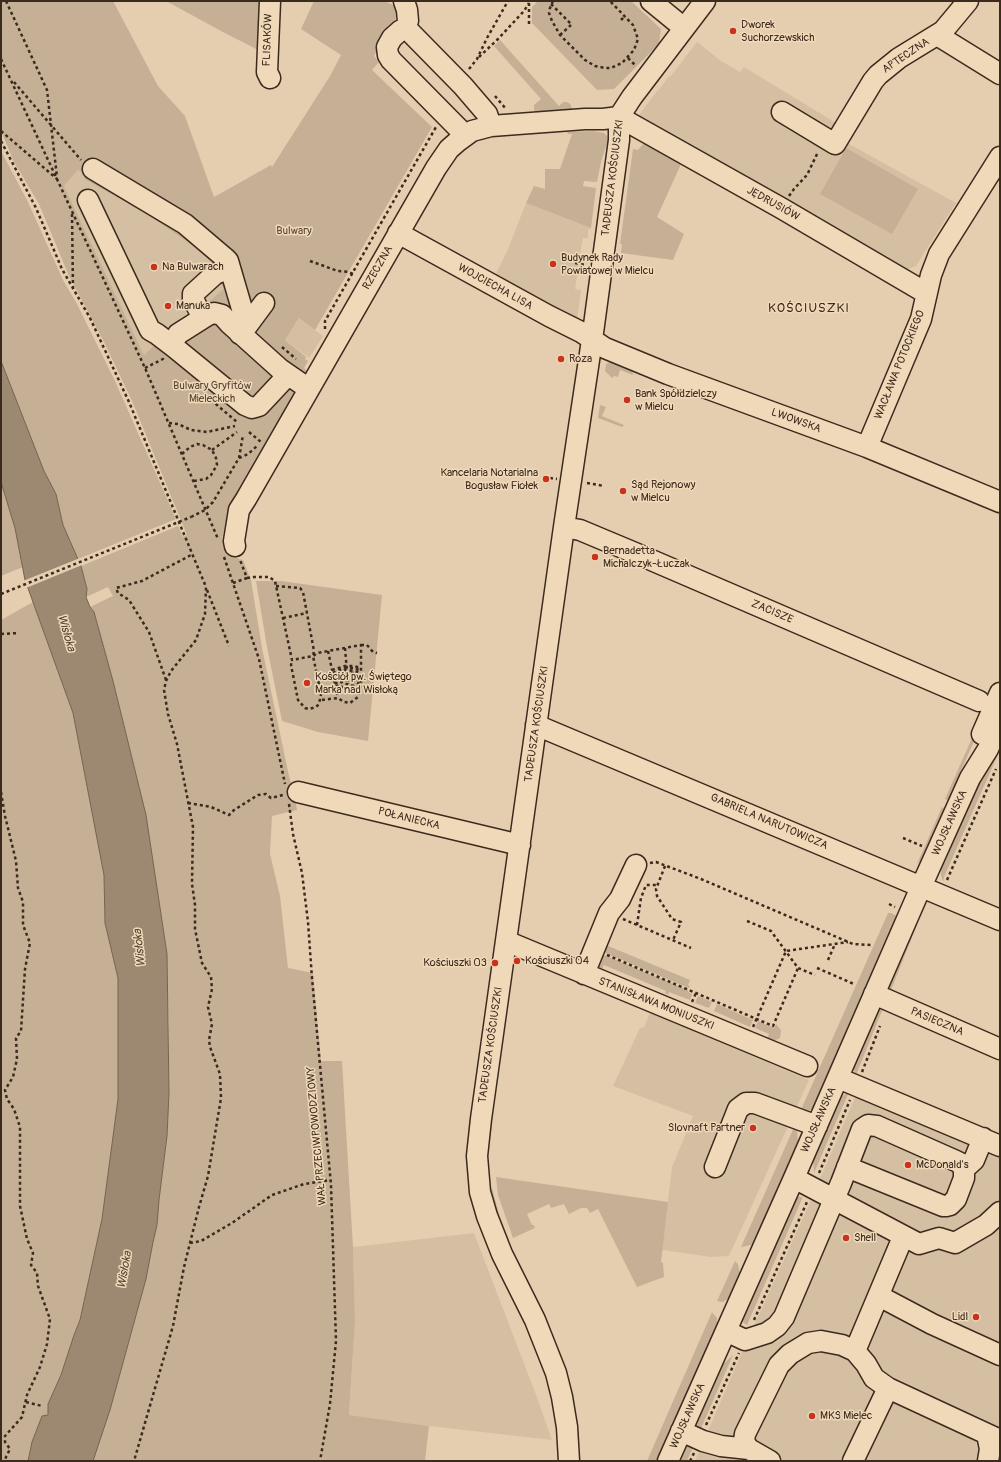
<!DOCTYPE html>
<meta charset="utf-8">
<style>
body{margin:0}
#map{position:relative;width:1001px;height:1462px;overflow:hidden;background:#e5ceb0;font-family:Pangolin,sans-serif}
canvas{display:block}
.frame{position:absolute;inset:0;border:2px solid #3b2a1e;pointer-events:none}
</style>
<div id="map">
<canvas width="1001" height="1462"></canvas>
<div class="frame"></div>
</div>
<script>
const g = document.querySelector('canvas').getContext('2d');
g.lineJoin = 'round';
function fill(path, color) {
  g.fillStyle = color;
  g.fill(path, 'evenodd');
}
function toPath(rows) {
  const path = new Path2D();
  for (const r of rows) {
    path.moveTo(r[0], r[1]);
    for (let i = 2; i < r.length; i += 2) path.lineTo(r[i], r[i + 1]);
  }
  return path;
}
function strokePath(path, color, width, dash) {
  g.strokeStyle = color;
  g.lineWidth = width;
  g.lineCap = dash ? 'butt' : 'round';
  g.setLineDash(dash || []);
  g.stroke(path);
}
function label(font, color, halo, rows, align = 'center') {
  g.font = font + ' Pangolin,sans-serif';
  g.lineWidth = 3;
  g.setLineDash([]);
  g.textBaseline = 'middle';
  g.strokeStyle = halo;
  g.fillStyle = color;
  for (const [text, x, y, turn = 0] of rows) {
    g.save();
    g.translate(x, y);
    g.rotate((+turn || 0) * Math.PI / 180);
    g.textAlign = isNaN(turn) ? turn : align;
    if (halo) g.strokeText(text, 0, 0);
    g.fillText(text, 0, 0);
    g.restore();
  }
}
fill(toPath([
 [697,42,721,61,740,72,744,67,836,123,831,134,956,203,916,266,906,270,664,135,639,115,657,91,658,91,669,76,670,77],
 [78,170,86,175,84,179,145,213,218,263,220,283,225,289,202,307,168,332,144,355,64,186],
 [526,203,591,228,588,230,588,238,583,238,580,254,581,254,575,289,581,290,577,320,496,274,508,249],
 [299,318,323,336,309,358,285,340],
 [650,1013,809,1080,729,1256,711,1257,662,1250,672,1167,693,1116,613,1086,640,1028,644,1027],
 [863,1079,1000,1135,1000,1461,695,1461,742,1352,807,1209],
 [474,1233,538,1400,552,1440,429,1426,349,1415,355,1321,353,1247]
]), '#d5bfa2');
fill(toPath([
 [1,1,113,1,158,86,185,116,214,197,271,165,272,167,330,76,341,55,301,29,314,1,385,1,401,9,374,56,379,62,372,70,432,127,315,330,299,318,285,340,306,357,305,359,308,361,304,368,310,373,228,512,222,539,228,555,243,560,251,580,262,648,289,776,295,797,297,810,272,816,270,854,280,896,288,968,313,973,321,1061,342,1061,353,1247,355,1321,349,1415,429,1426,425,1461,93,1461,110,1410,146,1279,153,1242,157,1225,159,1200,167,1136,169,1092,169,1045,167,954,146,815,113,681,94,612,90,607,113,596,108,587,86,597,87,589,81,566,178,526,183,537,187,535,132,401,104,342,69,276,39,204,14,162,1,131],
 [78,170,86,175,84,179,145,213,218,263,220,283,224,289,202,307,168,332,144,355,64,186],
 [166,1,266,1,264,53,221,31],
 [538,1,631,1,661,29,659,44,614,89,597,90,532,23,532,7],
 [500,40,559,106,563,102,567,102,570,104,572,108,572,109,536,112,534,110,534,105,541,99,494,46],
 [593,131,604,133,608,137,608,140,601,162,597,182,584,181,583,186,596,188,591,228,526,203,534,186,545,189,545,169,560,169,572,134,568,134,567,132],
 [644,143,681,164,657,217,684,234,673,260,621,253,622,244,620,244,633,149,638,150],
 [846,148,918,189,892,234,820,194],
 [1,151,28,202,63,280,77,304,115,381,176,519,78,559,63,525,56,494,44,471,1,361],
 [611,361,632,368,633,375,620,370,618,377,614,376,612,378,605,371,606,364],
 [600,405,606,407,602,416,624,425,622,427,598,418],
 [1,482,15,528,23,567,1,576],
 [256,581,281,581,382,595,368,741,318,732,282,721,267,647],
 [33,602,73,713,104,875,105,923,118,978,118,1099,102,1219,80,1320,74,1335,61,1375,48,1404,48,1415,42,1416,32,1442,28,1461,1,1461,1,620],
 [988,702,991,703,948,800,945,799],
 [1000,732,1000,750,944,877,943,882,941,875,941,866],
 [942,807,945,809,937,826,923,859,917,864],
 [888,913,891,913,897,916,814,1107,808,1112,800,1112],
 [915,925,917,925,889,995,888,987],
 [601,943,690,980,688,985,690,986,689,988,598,950],
 [597,952,688,990,688,992,692,994,690,1000,669,992,668,995,665,993,666,991,604,965,600,973,597,971],
 [698,996,712,1002,709,1008,695,1003],
 [717,1004,753,1020,750,1027,714,1011],
 [880,1004,884,1006,856,1075,854,1070,854,1063],
 [758,1021,774,1028,776,1024,781,1030,780,1038,772,1042,766,1042,769,1034,755,1028],
 [849,1092,814,1173,813,1159,839,1098],
 [795,1125,797,1131,798,1143,756,1240,751,1245,741,1247],
 [496,1177,668,1202,661,1262,663,1263,664,1277,637,1287,598,1209,590,1213,587,1208,581,1208,569,1214,564,1204,551,1208,549,1204,527,1214,532,1225,534,1225,535,1228,513,1238,498,1195],
 [492,1188,499,1214,509,1240,508,1241,499,1221,493,1200,490,1189],
 [798,1197,802,1197,802,1199,747,1325,743,1322,743,1318,795,1199],
 [735,1261,738,1264,740,1275,730,1297,723,1302,717,1301],
 [712,1312,717,1318,717,1326,657,1461,647,1461],
 [733,1355,699,1433,693,1428,721,1366],
 [686,1443,694,1445,687,1461,678,1461]
]), '#c5b095');
const water = toPath([
 [1,361,44,471,56,494,63,525,81,566,87,589,86,597,90,607,94,612,113,681,146,815,167,954,169,1093,167,1136,159,1200,157,1225,153,1242,146,1279,110,1410,93,1461,28,1461,32,1442,42,1416,48,1415,48,1404,61,1375,74,1335,80,1320,102,1219,118,1099,118,978,105,923,104,875,73,713,25,580,15,528,1,482,1,361]
]);
fill(water, '#9d8872');
strokePath(water, '#766250', 1);
fill(toPath([
 [80,558,82,565,26,588,23,581]
]), '#e5ceb0');
const minor = toPath([
 [404,1,407,10,408,21],
 [651,1,684,28],
 [937,35,1000,74],
 [270,78,267,72,270,1],
 [782,112,835,144,873,81,878,75,899,58,943,31,968,1],
 [465,135,391,60,388,55,387,47,392,38,401,30,405,30,410,32,463,86,487,114,491,126],
 [93,169,185,224,225,258,228,261,247,326,240,334],
 [88,200,150,330,157,334,174,347],
 [398,233,549,316,581,332,605,348,668,374,867,447,1000,502],
 [203,318,193,299,193,294,215,274,230,268],
 [247,326,264,303],
 [288,375,259,406,252,408,245,405,174,347,173,342,178,334,208,315,214,313,222,315,230,324,280,369,309,389],
 [867,447,921,319,931,275,939,254,1000,157],
 [564,527,580,530,635,553,979,701],
 [235,546,234,541,239,510,246,499,436,168,449,149,457,142,472,131,491,126,585,119,603,119,619,117,781,208,926,293],
 [536,725,1000,920],
 [982,734,1000,693],
 [298,792,520,845],
 [506,941,807,1066],
 [584,974,609,913,620,899,636,865],
 [874,994,1000,1049],
 [838,1078,1000,1146],
 [715,1167,738,1109,746,1103,755,1103,817,1126],
 [847,1167,943,1206,946,1206,950,1205,956,1199,964,1178,964,1169,974,1160,983,1138],
 [794,1178,919,1244,939,1238,955,1243,986,1225,1000,1212],
 [879,1296,932,1324,1000,1355],
 [726,1331,745,1340,767,1333,777,1326,784,1317,841,1183,862,1129,868,1125,877,1126,956,1161,960,1163,964,1169],
 [855,1351,903,1237],
 [681,1431,703,1441,721,1446,749,1449,770,1461],
 [987,1434,990,1449,988,1461],
 [749,1449,744,1442,745,1434,779,1365,790,1354,808,1343,821,1341,842,1345,855,1351,866,1364,874,1378,888,1388,1000,1440],
 [569,1461,567,1427,562,1397,556,1373,535,1320,502,1254,487,1216,480,1192,477,1156,481,1119,564,527,592,340,619,140,619,117,632,97,705,1],
 [668,1461,794,1178,921,887,970,778,988,749,1000,721],
 [853,1461,888,1388]
]);
strokePath(minor, '#3b2a1e', 23);
strokePath(toPath([
 [6,1,47,90,57,177],
 [553,1,550,8,549,13,552,21,560,35,585,60,595,66,605,68,611,68,622,63,634,50,638,39,633,25,610,1],
 [551,4,572,25],
 [621,20,625,16],
 [529,24,529,3,531,1],
 [560,35,571,25],
 [479,57,498,39,524,11,529,3],
 [628,58,636,66],
 [1,59,145,368,218,539],
 [469,69,477,59,487,38,508,1],
 [14,82,81,160],
 [495,96,506,109],
 [1,131,57,179],
 [1,141,36,208,62,269,90,318,129,402,206,587,205,614,196,640,171,671,166,681,164,690,168,714,177,744,193,827,192,884,195,905,195,929,202,963,211,977,212,989,208,1007,212,1024,209,1040,210,1047,220,1074,221,1098,208,1176,199,1207,184,1267,173,1326,134,1461],
 [789,196,794,189,807,175,818,152],
 [72,214,73,289],
 [310,261,338,271,349,272,353,274],
 [575,263,586,265],
 [325,329,325,321,436,127],
 [282,347,296,359],
 [145,368,163,359,164,361],
 [211,400,237,422],
 [169,423,178,424,191,430,207,432,235,426],
 [249,432,261,442],
 [212,450,237,432],
 [182,454,190,447,197,444,203,445,212,450,216,458,217,465,211,475,206,479,194,481],
 [239,458,248,454,257,446],
 [550,478,557,479],
 [587,483,604,486],
 [191,517,205,510,213,502,239,458,243,435],
 [224,557,259,659,285,784],
 [247,578,254,577,269,577,275,581,292,660,313,656,317,653,361,645,361,685,358,697,350,703,344,702,338,698,321,700],
 [233,583,247,578,240,560],
 [276,586,300,588,303,592,314,651,313,656,321,694,319,704,316,707,309,709,305,708,298,700,291,665,292,660],
 [207,590,229,646],
 [283,618,307,613],
 [1,634,19,633],
 [361,645,367,645,373,652,377,653],
 [345,648,348,684],
 [328,651,338,698],
 [332,670,345,666,353,666,361,668],
 [333,673,345,668,355,668,361,671],
 [333,676,345,670,354,671,361,673],
 [334,678,345,673,354,673,361,676],
 [166,680,149,632,129,600,118,593,116,588,142,581,193,554],
 [334,681,340,677,347,675,353,675,360,679],
 [335,684,340,680,348,678,354,678,360,681],
 [336,687,343,681,350,680,355,681,361,685],
 [337,693,343,686,347,684,354,686,360,691],
 [1,792,5,816,16,861,18,888,23,902,23,925,30,943,25,969,21,1031,16,1038,17,1059,13,1077,5,1090,7,1099,14,1109,20,1127,20,1206,27,1239,33,1253,31,1265,37,1273,38,1286,50,1319,47,1344,40,1367,27,1395,22,1417,5,1436,5,1442,10,1449,6,1457,5,1461],
 [188,803,211,807,229,815,234,810,258,795,266,794,271,798,283,795],
 [289,804,293,834,302,873,308,922,312,978,331,1185,336,1341,330,1404,320,1461],
 [903,838,922,846],
 [650,863,656,862,701,879,853,944,871,945],
 [665,866,656,889,657,896,672,919,681,922,673,940],
 [947,880,996,769],
 [889,904,895,907],
 [623,919,691,948],
 [747,921,771,931,798,968,815,975],
 [637,925,641,898,646,885,657,885],
 [607,955,773,1026,798,968],
 [828,960,835,944],
 [817,968,854,984],
 [692,1002,696,993],
 [753,1027,786,951,848,942],
 [862,1072,880,1026],
 [819,1173,850,1100],
 [190,1243,201,1241,232,1223,272,1195,304,1184,330,1180],
 [754,1320,807,1202],
 [26,1402,42,1406],
 [706,1425,739,1353],
 [690,1461,694,1453]
]), '#3b2a1e', 2.5, [3, 3]);
strokePath(minor, '#f0d9b9', 20);
strokePath(toPath([
 [1,594,191,517]
]), '#3b2a1e', 2.5, [3, 3]);
for (const [x, y, r, color] of [
 [733,31,4,"#c8321e"],
 [553,264,4,"#c8321e"],
 [154,267,4,"#c8321e"],
 [168,306,4,"#c8321e"],
 [561,359,4,"#c8321e"],
 [627,400,4,"#c8321e"],
 [546,479,4,"#c8321e"],
 [623,491,4,"#c8321e"],
 [595,557,4,"#c8321e"],
 [307,683,4,"#c8321e"],
 [517,961,4,"#c8321e"],
 [495,963,4,"#c8321e"],
 [753,1128,4,"#c8321e"],
 [908,1165,4,"#c8321e"],
 [846,1238,4,"#c8321e"],
 [976,1317,4,"#c8321e"],
 [812,1416,4,"#c8321e"]
]) {
  const dot = new Path2D();
  dot.arc(x, y, r, 0, 2 * Math.PI);
  g.fillStyle = color;
  g.fill(dot);
  strokePath(dot, '#f0d9b9', 1.5);
}
label('11px', '#3b2a1e', '#f0d9b9', [
 ["Dworek",741,25],
 ["Suchorzewskich",741,38],
 ["Budynek Rady",561,258],
 ["Powiatowej w Mielcu",561,271],
 ["Na Bulwarach",162,267],
 ["Manuka",176,306],
 ["Roza",569,359],
 ["Bank Spółdzielczy",635,394],
 ["w Mielcu",635,407],
 ["Kancelaria Notarialna",538,473,"right"],
 ["Bogusław Fiołek",538,486,"right"],
 ["Sąd Rejonowy",631,485],
 ["w Mielcu",631,498],
 ["Bernadetta",603,551],
 ["Michalczyk-Łuczak",603,564],
 ["Kościół pw. Świętego",315,677],
 ["Marka nad Wisłoką",315,690],
 ["Kościuszki 04",525,961],
 ["Kościuszki 03",487,963,"right"],
 ["Slovnaft Partner",745,1128,"right"],
 ["McDonald's",916,1165],
 ["Shell",854,1238],
 ["Lidl",968,1317,"right"],
 ["MKS Mielec",820,1416]
], 'left');
label('11px', '#3b2a1e', '#f0d9b9', [
 ["FLISAKÓW",268,40,-88],
 ["APTECZNA",906,56,-34],
 ["TADEUSZA KOŚCIUSZKI",613,178,-83],
 ["JĘDRUSIÓW",773,204,29],
 ["RZECZNA",378,268,-60],
 ["WOJCIECHA LISA",495,287,29],
 ["WACŁAWA POTOCKIEGO",900,365,-68],
 ["LWOWSKA",796,421,20],
 ["ZACISZE",772,612,23],
 ["TADEUSZA KOŚCIUSZKI",537,724,-82],
 ["POŁANIECKA",409,819,14],
 ["GABRIELA NARUTOWICZA",769,822,23],
 ["WOJSŁAWSKA",950,823,-66],
 ["STANISŁAWA MONIUSZKI",656,1004,22],
 ["PASIECZNA",937,1022,23],
 ["TADEUSZA KOŚCIUSZKI",491,1045,-82],
 ["WOJSŁAWSKA",819,1120,-66],
 ["WAŁ PRZECIWPOWODZIOWY",317,1136,-95],
 ["WOJSŁAWSKA",688,1416,-66]
]);
label('11px', '#574536', '#f0d9b9', [
 ["Bulwary",294,231],
 ["Bulwary Gryfitów",212,386],
 ["Mieleckich",212,399]
]);
label('italic 12px', '#584637', '#f0d9b9', [
 ["Wisłoka",66,633,74],
 ["Wisłoka",140,948,-96],
 ["Wisłoka",125,1270,-80]
]);
g.letterSpacing = '1px';
label('13px', '#3b2a1e', '#f0d9b9', [
 ["KOŚCIUSZKI",809,309]
]);
g.letterSpacing = '0px';
</script>
